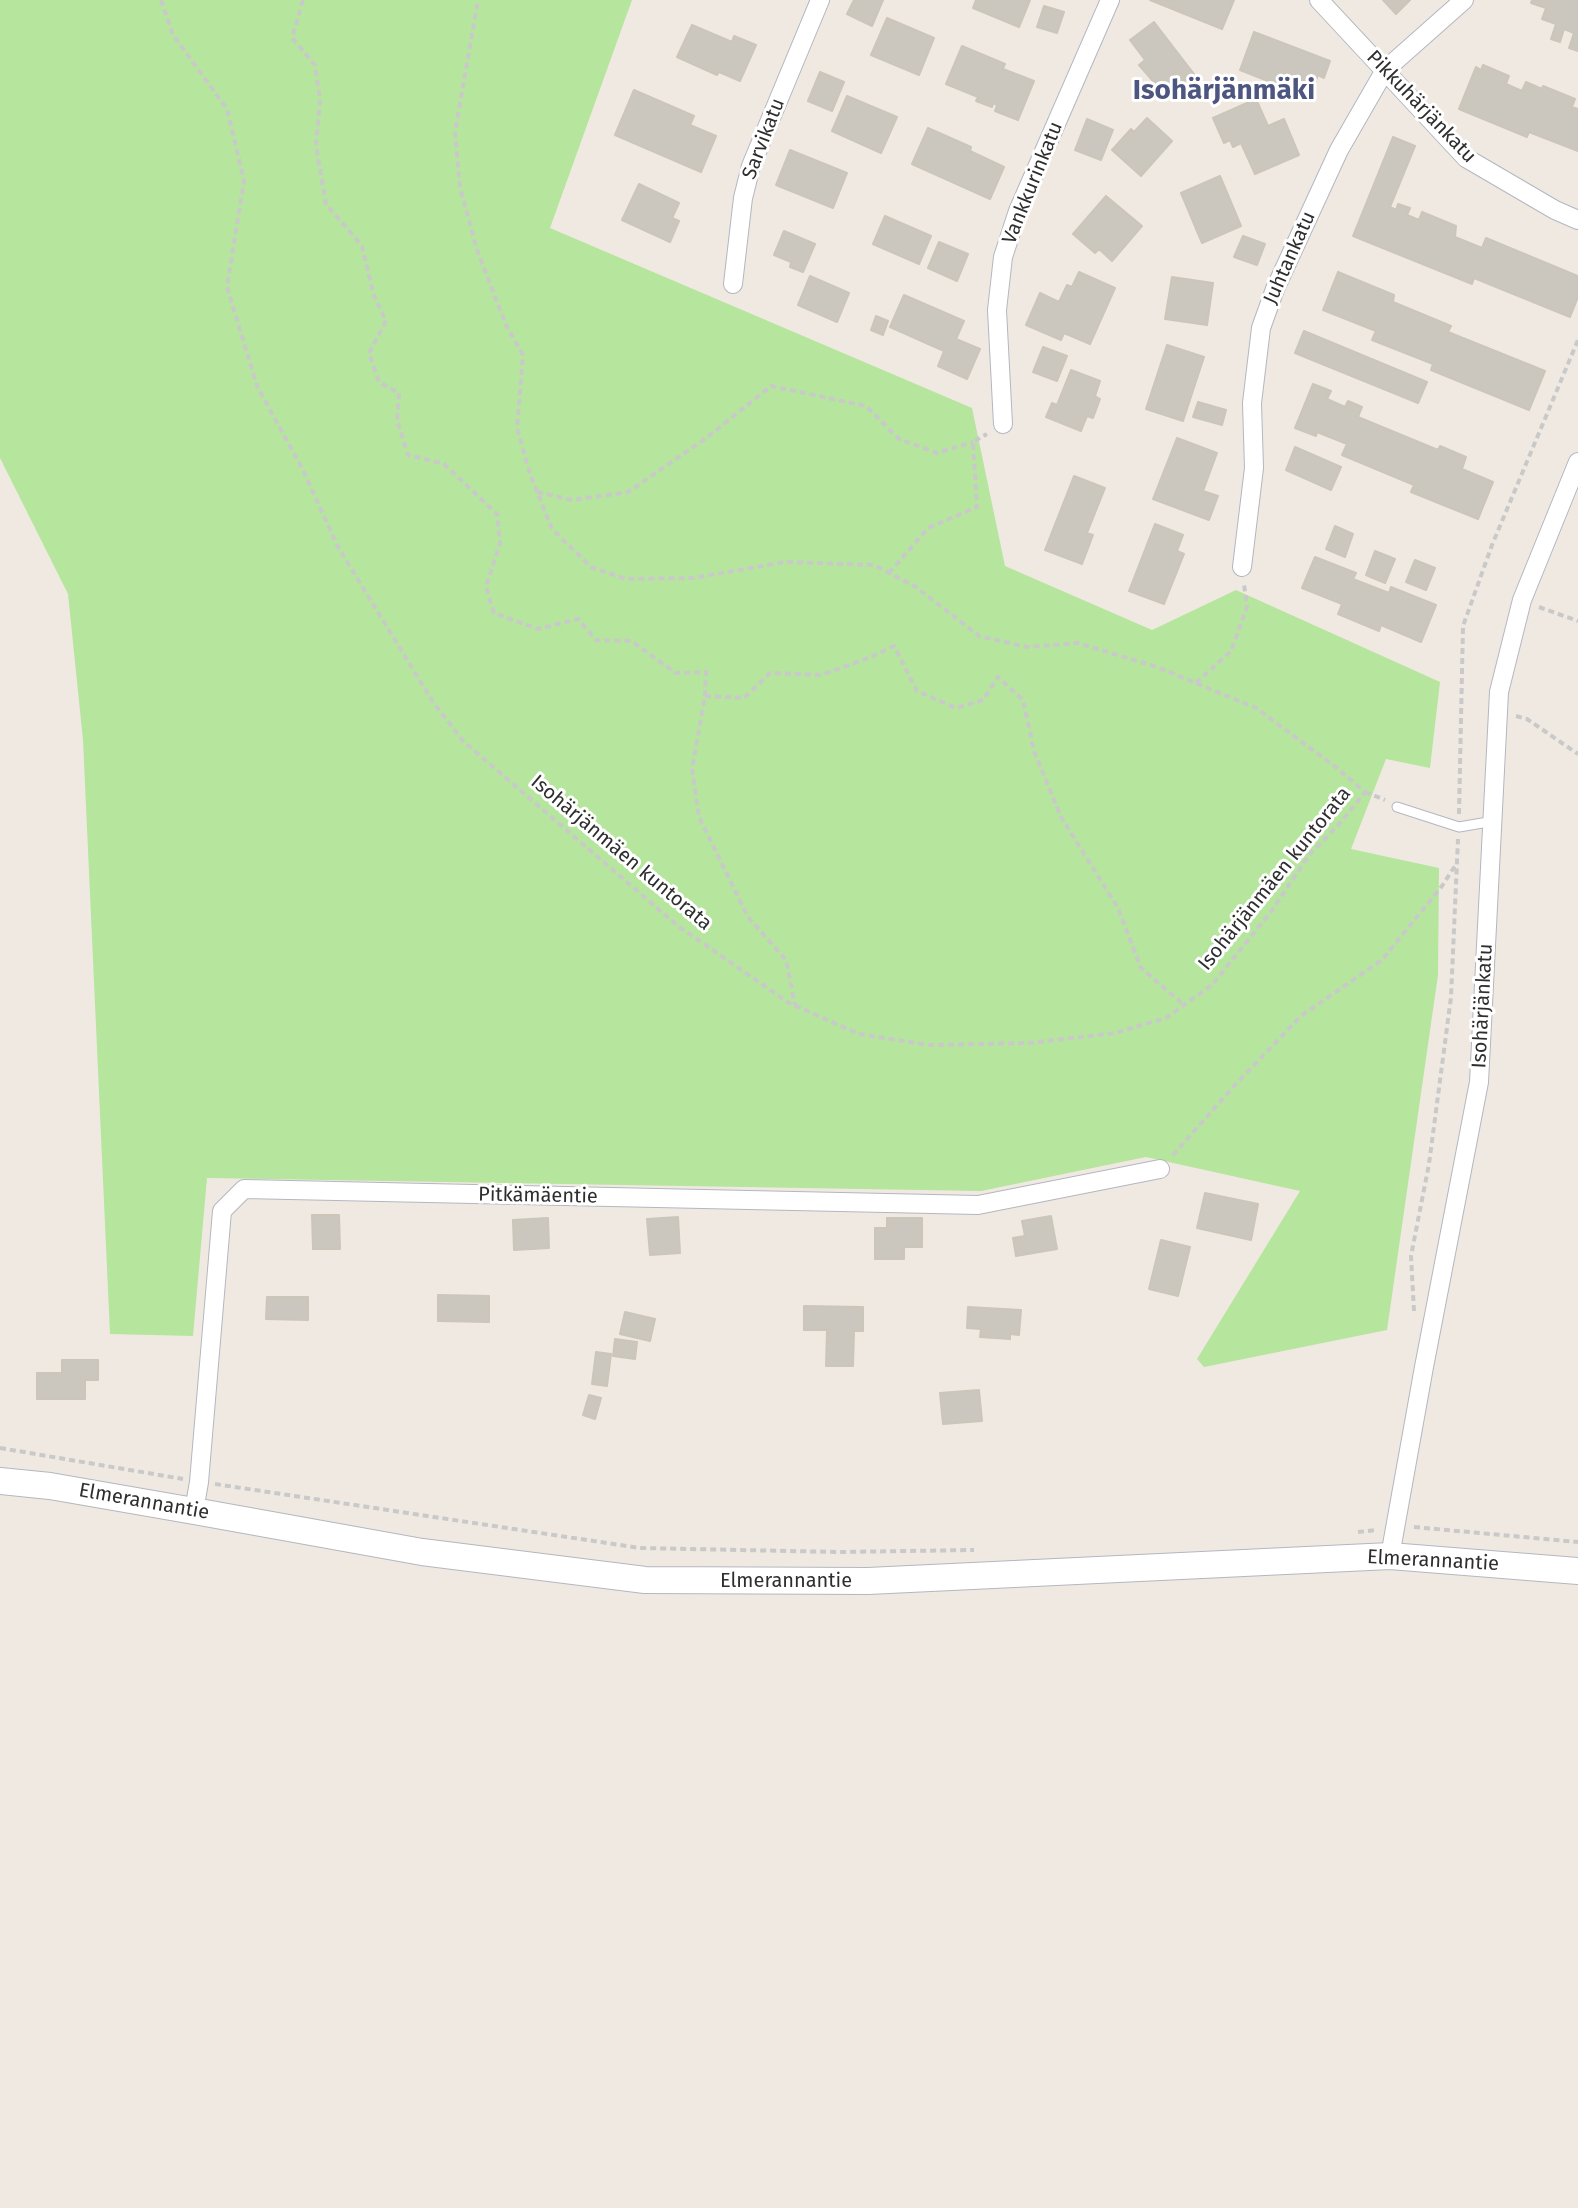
<!DOCTYPE html>
<meta charset="utf-8">
<style>
body{margin:0}
canvas{display:block;background:#efe9e1}
</style>
<canvas width="1578" height="2208"></canvas>
<script>
const g = document.querySelector('canvas').getContext('2d');
g.lineJoin = 'round';
function fill(path, color) {
  g.fillStyle = color;
  g.fill(path, 'evenodd');
}
function toPath(rows) {
  const path = new Path2D();
  for (const r of rows) {
    path.moveTo(r[0], r[1]);
    for (let i = 2; i < r.length; i += 2) path.lineTo(r[i], r[i + 1]);
  }
  return path;
}
function strokePath(path, color, width, dash) {
  g.strokeStyle = color;
  g.lineWidth = width;
  g.lineCap = dash ? 'butt' : 'round';
  g.setLineDash(dash || []);
  g.stroke(path);
}
function label(font, color, halo, rows, align = 'center') {
  g.font = font + ' "Fira Sans",sans-serif';
  g.lineWidth = 6;
  g.setLineDash([]);
  g.textBaseline = 'middle';
  g.strokeStyle = halo;
  g.fillStyle = color;
  for (const [text, x, y, turn = 0] of rows) {
    g.save();
    g.translate(x, y);
    g.rotate((+turn || 0) * Math.PI / 180);
    g.textAlign = isNaN(turn) ? turn : align;
    if (halo) g.strokeText(text, 0, 0);
    g.fillText(text, 0, 0);
    g.restore();
  }
}
fill(toPath([
 [0,0,632,0,550,228,972,408,1005,566,1152,630,1236,590,1440,682,1430,768,1386,759,1351,849,1439,868,1438,975,1387,1330,1204,1367,1197,1359,1300,1191,1146,1157,981,1191,207,1178,193,1336,110,1334,83,740,68,594,0,458]
]), '#b6e59e');
const building = toPath([
 [854,0,883,0,872,26,847,14,854,0],
 [976,0,1030,0,1019,27,973,8,976,0],
 [1150,0,1234,0,1222,29,1150,0],
 [1383,0,1410,0,1396,14,1383,0],
 [1532,0,1578,0,1578,51,1569,48,1574,33,1564,29,1560,42,1551,39,1556,24,1542,19,1546,8,1531,3,1532,0],
 [1044,6,1064,12,1057,33,1037,27,1044,6],
 [887,18,934,38,919,75,871,55,887,18],
 [1154,22,1194,74,1166,96,1139,65,1145,60,1130,40,1154,22],
 [692,25,732,42,734,36,756,45,740,81,719,72,717,75,677,57,692,25],
 [1254,32,1330,61,1324,78,1318,75,1314,86,1300,81,1296,92,1240,70,1254,32],
 [962,46,1005,64,1003,69,1034,81,1018,120,995,111,997,105,993,103,992,107,976,101,978,97,946,84,962,46],
 [1483,65,1509,76,1506,84,1522,91,1526,82,1542,89,1543,86,1575,99,1572,107,1578,109,1578,151,1529,132,1527,137,1459,109,1476,67,1481,70,1483,65],
 [820,72,844,82,832,111,808,101,820,72],
 [634,90,694,116,690,125,716,136,701,172,615,135,634,90],
 [847,96,897,117,881,153,832,131,847,96],
 [1256,99,1268,126,1284,119,1299,155,1255,174,1241,143,1233,147,1230,140,1224,143,1213,118,1256,99],
 [1147,118,1172,141,1141,176,1112,150,1131,129,1134,132,1147,118],
 [1087,119,1113,130,1101,160,1075,150,1087,119],
 [928,128,971,147,970,151,1004,167,990,199,912,164,928,128],
 [1393,137,1415,146,1390,207,1396,210,1398,204,1410,208,1407,215,1419,220,1422,212,1456,226,1455,237,1482,248,1486,238,1578,276,1578,297,1570,317,1474,278,1472,284,1353,236,1393,137],
 [790,150,847,173,833,208,776,185,790,150],
 [1220,176,1241,226,1202,243,1181,193,1220,176],
 [639,184,679,203,672,218,679,221,670,242,622,220,639,184],
 [1106,196,1142,226,1112,261,1099,249,1095,253,1073,234,1106,196],
 [885,216,931,236,919,264,873,244,885,216],
 [784,231,815,244,803,272,790,267,791,262,774,255,784,231],
 [1243,236,1265,244,1257,265,1234,257,1243,236],
 [939,242,968,254,957,281,928,268,939,242],
 [1079,272,1115,288,1090,344,1064,333,1061,340,1026,325,1040,293,1059,302,1067,285,1072,287,1079,272],
 [1338,272,1394,295,1393,302,1451,326,1448,332,1545,371,1529,410,1431,370,1433,364,1372,340,1376,331,1323,310,1338,272],
 [810,276,849,293,837,322,798,305,810,276],
 [1172,277,1213,283,1207,325,1165,319,1172,277],
 [904,295,964,321,956,339,980,349,967,379,938,366,944,351,890,327,904,295],
 [876,316,888,321,883,335,871,330,876,316],
 [1304,331,1427,382,1418,403,1295,353,1304,331],
 [1167,345,1204,357,1183,421,1146,409,1167,345],
 [1043,347,1067,356,1057,381,1033,372,1043,347],
 [1071,370,1100,381,1095,396,1100,399,1093,418,1087,416,1081,431,1046,417,1052,403,1057,405,1071,370],
 [1313,384,1331,391,1327,399,1345,407,1348,401,1362,407,1358,417,1438,450,1440,446,1466,457,1462,469,1493,482,1478,519,1411,492,1414,485,1342,455,1347,444,1317,432,1316,436,1295,428,1313,384],
 [1198,402,1226,410,1222,425,1193,417,1198,402],
 [1177,438,1217,453,1203,491,1218,496,1209,520,1153,499,1177,438],
 [1295,447,1341,467,1331,490,1286,470,1295,447],
 [1074,476,1105,488,1087,533,1093,535,1082,564,1045,550,1074,476],
 [1155,524,1183,535,1177,551,1184,554,1164,604,1129,591,1155,524],
 [1335,526,1353,534,1345,557,1326,549,1335,526],
 [1375,551,1395,559,1385,583,1366,575,1375,551],
 [1315,557,1356,573,1353,579,1389,593,1391,587,1436,605,1421,642,1381,625,1379,631,1338,614,1342,604,1302,588,1315,557],
 [1415,560,1435,568,1426,590,1406,582,1415,560],
 [1205,1193,1258,1204,1251,1240,1197,1228,1205,1193],
 [312,1215,339,1215,340,1249,313,1249,312,1215],
 [1051,1216,1057,1249,1016,1256,1013,1238,1025,1236,1022,1221,1051,1216],
 [678,1217,680,1253,650,1255,647,1219,678,1217],
 [548,1218,549,1248,514,1250,513,1220,548,1218],
 [887,1218,922,1218,922,1247,904,1247,904,1259,875,1259,875,1228,887,1228,887,1218],
 [1161,1240,1190,1247,1178,1296,1149,1289,1161,1240],
 [438,1295,489,1296,489,1322,438,1321,438,1295],
 [267,1297,308,1297,308,1320,266,1319,267,1297],
 [804,1306,863,1307,863,1331,854,1331,853,1366,826,1366,827,1330,804,1330,804,1306],
 [968,1307,1021,1310,1019,1335,1010,1334,1010,1339,980,1337,981,1329,967,1328,968,1307],
 [625,1312,655,1319,650,1341,620,1334,625,1312],
 [615,1339,637,1342,635,1359,613,1356,615,1339],
 [596,1352,611,1354,607,1386,592,1384,596,1352],
 [62,1360,98,1360,98,1380,85,1380,85,1399,37,1399,37,1373,62,1373,62,1360],
 [979,1390,982,1421,943,1424,940,1393,979,1390],
 [589,1395,601,1398,595,1419,583,1415,589,1395]
]);
fill(building, '#cbc7bf');
strokePath(building, '#cbc5ba', 2);
const lane = toPath([
 [1397,807,1459,827,1494,821]
]);
const street = toPath([
 [1319,0,1466,158,1555,210,1578,220],
 [733,284,743,198,751,166,820,0],
 [1003,424,997,310,1003,257,1018,211,1110,0],
 [1242,567,1254,468,1252,403,1261,328,1275,289,1339,150,1385,70,1464,0],
 [194,1511,199,1482,222,1211,244,1189,978,1205,1160,1169],
 [1390,1556,1424,1367,1479,1082,1499,692,1522,600,1578,462]
]);
const secondary = toPath([
 [0,1481,50,1486,194,1511,422,1552,645,1580,868,1581,1390,1556,1578,1571]
]);
strokePath(lane, '#b4b7c1', 11);
strokePath(street, '#b4b7c1', 20);
strokePath(secondary, '#b4b7c1', 28);
strokePath(toPath([
 [161,0,173,35,227,109,244,181,227,287,257,386,303,470,338,547,433,702,463,741,678,926,789,1003,859,1034,929,1045,1029,1043,1115,1033,1166,1018,1212,985,1273,909,1309,855,1343,820,1365,792,1337,768,1256,708,1157,667,1078,643,1027,647,979,636,916,587,874,565,785,562,693,578,626,579,591,567,552,529,530,474,517,428,523,355,506,325,477,250,460,187,455,132,478,0],
 [303,0,292,38,315,65,320,100,316,146,326,204,362,246,374,296,386,321,369,353,379,382,399,393,397,420,408,455,444,464,497,514,500,543,486,587,494,613,538,629,578,619,596,640,631,641,676,673,706,672,705,696,692,769,699,817,748,917,786,960,795,1005],
 [537,492,572,500,628,492,705,439,771,386,866,406,899,439,937,453,973,442],
 [889,573,928,528,977,507,973,442,987,434],
 [1539,607,1578,621],
 [1196,683,1231,651,1247,607,1244,584],
 [705,696,744,698,770,673,821,675,871,657,894,646,917,691,956,708,983,700,998,677,1023,700,1034,751,1061,817,1118,908,1141,968,1184,1005],
 [1516,716,1527,719,1578,754],
 [1365,792,1385,800],
 [1459,814,1463,626,1492,545,1578,340],
 [1173,1155,1234,1086,1301,1016,1382,960,1442,886,1455,866],
 [1414,1311,1411,1256,1429,1164,1451,997,1458,839],
 [0,1448,183,1479],
 [215,1484,640,1548,839,1552,974,1550],
 [1414,1527,1578,1542],
 [1358,1532,1377,1530]
]), '#c9c9c9', 4, [6, 4]);
strokePath(lane, '#fff', 9);
strokePath(street, '#fff', 18);
strokePath(secondary, '#fff', 26);
label('20px', '#2e2e2e', '#fff', [
 ["Pikkuhärjänkatu",1421,107,46],
 ["Sarvikatu",764,139,-69],
 ["Vankkurinkatu",1033,183,-68],
 ["Juhtankatu",1290,258,-66],
 ["Isohärjänmäen kuntorata",621,853,40],
 ["Isohärjänmäen kuntorata",1275,879,-51],
 ["Isohärjänkatu",1483,1006,-87],
 ["Pitkämäentie",538,1196,1],
 ["Elmerannantie",144,1502,10],
 ["Elmerannantie",1433,1561,3],
 ["Elmerannantie",786,1581]
]);
label('bold 28px', '#4d5680', '#fff', [
 ["Isohärjänmäki",1224,91]
]);
</script>
